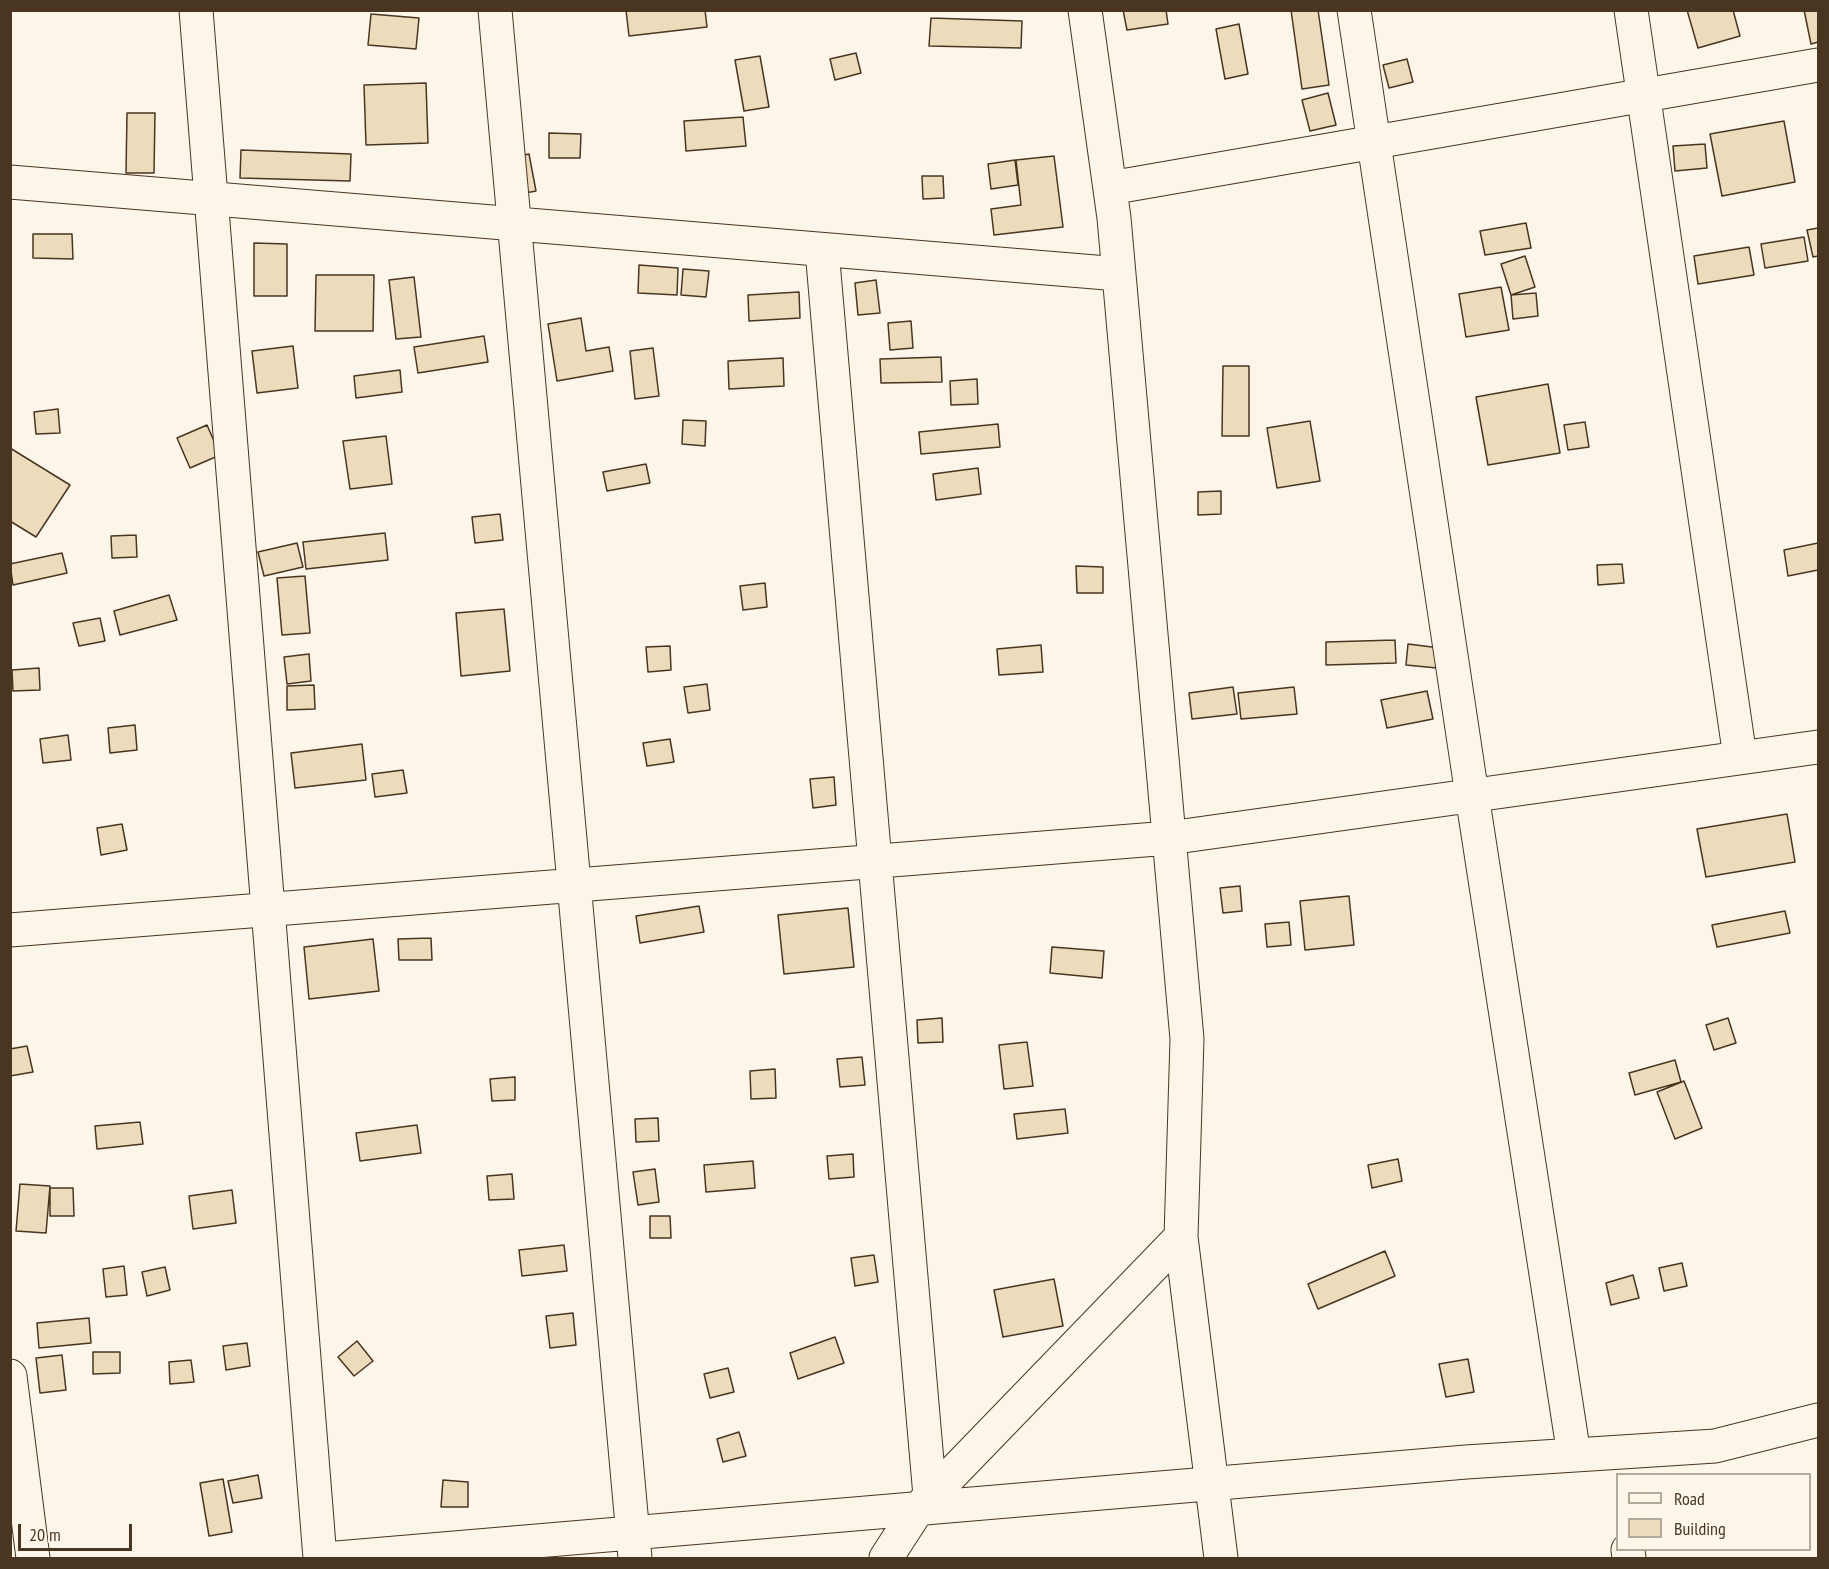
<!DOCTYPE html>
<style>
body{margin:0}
#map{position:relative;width:1829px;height:1569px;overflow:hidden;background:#fbf6e9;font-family:"PT Sans Narrow",sans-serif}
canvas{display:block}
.frame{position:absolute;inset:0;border:12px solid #4a3520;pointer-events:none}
.legend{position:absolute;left:1616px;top:1473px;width:195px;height:78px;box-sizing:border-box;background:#fbf6e9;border:2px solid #b4a999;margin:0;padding:8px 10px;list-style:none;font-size:18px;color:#4a3520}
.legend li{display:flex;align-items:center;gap:12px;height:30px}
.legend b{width:30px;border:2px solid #b4a999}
.scale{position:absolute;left:18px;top:1524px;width:114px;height:27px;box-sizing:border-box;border:3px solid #4a3520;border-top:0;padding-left:8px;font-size:18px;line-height:21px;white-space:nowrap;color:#4a3520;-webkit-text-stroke:4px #fbf6e9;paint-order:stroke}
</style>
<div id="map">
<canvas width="1829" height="1569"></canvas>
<div class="frame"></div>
<ul class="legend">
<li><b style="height:8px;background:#fbf6e9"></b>Road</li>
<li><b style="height:16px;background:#ecdcbc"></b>Building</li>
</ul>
<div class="scale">20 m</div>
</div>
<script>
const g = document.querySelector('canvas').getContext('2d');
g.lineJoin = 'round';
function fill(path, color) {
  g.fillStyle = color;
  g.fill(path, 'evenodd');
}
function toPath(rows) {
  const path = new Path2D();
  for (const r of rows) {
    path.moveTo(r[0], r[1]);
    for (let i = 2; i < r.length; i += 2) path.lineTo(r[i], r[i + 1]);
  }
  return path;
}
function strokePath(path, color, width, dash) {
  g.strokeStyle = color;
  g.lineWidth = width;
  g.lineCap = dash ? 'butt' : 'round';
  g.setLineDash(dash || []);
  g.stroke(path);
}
const building = toPath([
 [626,10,705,10,707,27,629,36,626,10],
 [1123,10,1166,10,1168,24,1127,30,1123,10],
 [1291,10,1318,10,1329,85,1302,89,1291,10],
 [1687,10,1733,10,1740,36,1698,48,1687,10],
 [1804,10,1818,10,1818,42,1811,44,1804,10],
 [371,14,419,18,416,49,368,45,371,14],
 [931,18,1022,21,1021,48,929,46,931,18],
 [1239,24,1248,74,1225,79,1216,29,1239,24],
 [856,53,861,73,835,80,830,59,856,53],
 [760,56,769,107,744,111,735,60,760,56],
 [1407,59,1413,82,1389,88,1383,65,1407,59],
 [426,83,428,143,366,145,364,85,426,83],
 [1328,93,1336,125,1310,131,1302,100,1328,93],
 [127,113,155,113,154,173,126,173,127,113],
 [743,117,746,146,686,151,684,121,743,117],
 [1784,121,1795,182,1722,196,1710,134,1784,121],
 [549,133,581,134,580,158,549,158,549,133],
 [1705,144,1707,168,1675,171,1673,146,1705,144],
 [241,150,351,154,350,181,240,178,241,150],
 [529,154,536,191,520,194,513,157,529,154],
 [1054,156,1063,227,994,235,991,209,1021,205,1016,160,1054,156],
 [1015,160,1018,185,991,189,988,164,1015,160],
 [922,176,943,176,944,198,923,199,922,176],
 [1526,223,1531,248,1485,255,1480,231,1526,223],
 [1818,228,1818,256,1813,257,1807,230,1818,228],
 [33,234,72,234,73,259,33,258,33,234],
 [1804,237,1808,261,1765,268,1761,244,1804,237],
 [254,243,287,244,287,296,254,296,254,243],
 [1749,247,1754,275,1698,284,1694,256,1749,247],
 [1525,256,1535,287,1511,295,1501,264,1525,256],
 [639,265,678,268,677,295,638,293,639,265],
 [683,269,709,271,706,297,681,295,683,269],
 [316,275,374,275,373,331,315,331,316,275],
 [414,277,421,337,396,339,389,280,414,277],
 [876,280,880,313,858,315,855,283,876,280],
 [1501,287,1509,330,1466,337,1459,294,1501,287],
 [799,292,800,318,749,321,748,295,799,292],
 [1536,293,1538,316,1513,319,1511,295,1536,293],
 [581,318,586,351,609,347,613,371,557,381,548,324,581,318],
 [911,321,913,348,890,350,888,323,911,321],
 [484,336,488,362,418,373,414,347,484,336],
 [293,346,298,388,257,393,252,351,293,346],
 [653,348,659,396,635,399,630,351,653,348],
 [941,357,942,382,881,383,880,359,941,357],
 [783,358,784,386,729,389,728,361,783,358],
 [1223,366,1249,366,1249,436,1222,436,1223,366],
 [400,370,402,392,356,398,354,376,400,370],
 [977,379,978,404,951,405,950,381,977,379],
 [1548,384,1560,453,1488,465,1476,397,1548,384],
 [58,409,60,433,36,434,34,412,58,409],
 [683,420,706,421,705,446,682,444,683,420],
 [1310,421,1320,481,1277,488,1267,428,1310,421],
 [1585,422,1589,447,1568,450,1564,425,1585,422],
 [998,424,1000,447,921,454,919,432,998,424],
 [207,425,220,455,190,468,177,438,207,425],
 [386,436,392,484,350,489,343,441,386,436],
 [10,448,70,485,36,537,10,521,10,448],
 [646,464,650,483,607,491,603,472,646,464],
 [978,468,981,494,936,500,933,474,978,468],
 [1221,491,1221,514,1198,515,1198,492,1221,491],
 [500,514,503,540,475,543,472,517,500,514],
 [385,533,388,560,306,569,303,542,385,533],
 [136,535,137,557,112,558,111,536,136,535],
 [297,543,303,567,264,576,258,552,297,543],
 [1818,543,1818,570,1788,576,1784,550,1818,543],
 [62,553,67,573,13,585,10,564,62,553],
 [1622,564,1624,583,1598,585,1597,565,1622,564],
 [1076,566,1103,567,1103,593,1077,593,1076,566],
 [305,576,310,633,282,635,277,578,305,576],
 [765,583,767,607,743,610,740,586,765,583],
 [169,595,177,620,120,635,114,611,169,595],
 [504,609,510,671,461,676,456,613,504,609],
 [100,618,105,641,79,646,73,623,100,618],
 [1395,640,1396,663,1326,665,1326,642,1395,640],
 [1408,644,1440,648,1437,668,1406,665,1408,644],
 [1041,645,1043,672,999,675,997,649,1041,645],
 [670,646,671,670,648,672,646,647,670,646],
 [309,654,311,681,287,684,284,657,309,654],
 [39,668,40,690,13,691,12,670,39,668],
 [707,684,710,710,688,713,684,687,707,684],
 [314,685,315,709,287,710,287,686,314,685],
 [1233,687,1237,714,1192,719,1189,693,1233,687],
 [1294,687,1297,714,1241,719,1238,693,1294,687],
 [1427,691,1433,719,1387,728,1381,700,1427,691],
 [135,725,137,750,110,753,108,728,135,725],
 [68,735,71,760,43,763,40,739,68,735],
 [670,739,674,762,647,766,643,743,670,739],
 [362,744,366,780,295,788,291,753,362,744],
 [403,770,407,793,375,797,372,774,403,770],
 [834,777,836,805,813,808,810,779,834,777],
 [1787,814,1795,862,1706,877,1697,829,1787,814],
 [122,824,127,850,101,855,97,828,122,824],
 [1240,886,1242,911,1223,913,1220,888,1240,886],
 [1349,896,1354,945,1305,950,1300,901,1349,896],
 [699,906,704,932,640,943,636,916,699,906],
 [848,908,854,967,784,974,778,915,848,908],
 [1785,911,1790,933,1717,947,1712,925,1785,911],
 [1289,922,1291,945,1267,947,1265,924,1289,922],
 [431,938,432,960,399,960,398,939,431,938],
 [373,939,379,991,309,999,304,947,373,939],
 [1052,947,1104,951,1102,978,1050,973,1052,947],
 [942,1018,943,1042,918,1043,917,1020,942,1018],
 [1728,1018,1736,1043,1714,1050,1706,1025,1728,1018],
 [1027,1042,1033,1086,1004,1089,999,1045,1027,1042],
 [27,1046,33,1072,10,1076,10,1049,27,1046],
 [862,1057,865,1085,840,1087,837,1059,862,1057],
 [1675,1060,1681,1082,1635,1095,1629,1073,1675,1060],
 [775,1069,776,1098,751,1099,750,1071,775,1069],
 [515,1077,515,1100,492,1101,490,1079,515,1077],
 [1684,1081,1702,1128,1675,1139,1657,1092,1684,1081],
 [1065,1109,1068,1133,1017,1139,1014,1114,1065,1109],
 [658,1118,659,1141,636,1142,635,1119,658,1118],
 [140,1122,143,1144,97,1149,95,1126,140,1122],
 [417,1125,421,1153,360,1161,356,1133,417,1125],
 [853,1154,854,1177,829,1179,827,1156,853,1154],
 [1398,1159,1402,1181,1372,1188,1368,1165,1398,1159],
 [753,1161,755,1188,706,1192,704,1165,753,1161],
 [655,1169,659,1202,638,1205,633,1172,655,1169],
 [512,1174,514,1199,489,1200,487,1176,512,1174],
 [20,1184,50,1186,46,1233,16,1231,20,1184],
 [50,1188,73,1188,74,1216,50,1216,50,1188],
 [232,1190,236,1223,193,1229,189,1196,232,1190],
 [650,1216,670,1216,671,1238,650,1238,650,1216],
 [564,1245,567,1271,522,1276,519,1250,564,1245],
 [1385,1251,1395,1276,1318,1309,1308,1284,1385,1251],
 [874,1255,878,1282,855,1286,851,1258,874,1255],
 [1682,1263,1687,1286,1664,1291,1659,1268,1682,1263],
 [124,1266,127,1295,106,1297,103,1269,124,1266],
 [165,1267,170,1290,147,1296,142,1272,165,1267],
 [1633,1275,1639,1298,1611,1305,1606,1283,1633,1275],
 [1054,1279,1063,1326,1003,1337,994,1290,1054,1279],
 [573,1313,576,1345,550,1348,546,1316,573,1313],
 [89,1318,91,1343,39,1348,37,1323,89,1318],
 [835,1337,844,1363,798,1379,790,1353,835,1337],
 [357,1341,373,1361,354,1376,338,1357,357,1341],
 [247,1343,250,1366,226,1370,223,1346,247,1343],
 [93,1352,120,1352,120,1373,93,1374,93,1352],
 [62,1355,66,1390,40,1393,36,1358,62,1355],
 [1468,1359,1474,1392,1446,1397,1439,1364,1468,1359],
 [191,1360,194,1382,170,1384,169,1362,191,1360],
 [728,1368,734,1392,710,1398,704,1374,728,1368],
 [739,1432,746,1456,723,1462,717,1439,739,1432],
 [258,1475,262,1498,233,1503,228,1481,258,1475],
 [223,1479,232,1532,209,1536,200,1483,223,1479],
 [443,1480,468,1482,468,1507,441,1507,443,1480]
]);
fill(building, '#ecdcbc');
strokePath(building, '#4a3520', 1.5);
const minor = toPath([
 [495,10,635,1558],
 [1354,10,1472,795,1574,1455],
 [1631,10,1740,757],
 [10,182,1119,274],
 [1110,188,1818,65],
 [822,250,930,1496],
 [10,930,1169,838,1818,747],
 [1181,1237,1221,1558],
 [10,1376,33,1558],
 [1628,1550,1629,1558],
 [337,1558,1466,1462,1715,1446,1818,1420],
 [886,1558,917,1510,1181,1237,1187,1039,1114,218,1085,10]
]);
const tertiary = toPath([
 [196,10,320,1558]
]);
strokePath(minor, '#4a3520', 35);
strokePath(tertiary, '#4a3520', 35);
strokePath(minor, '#fbf6e9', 33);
strokePath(tertiary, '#fbf6e9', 33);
</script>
